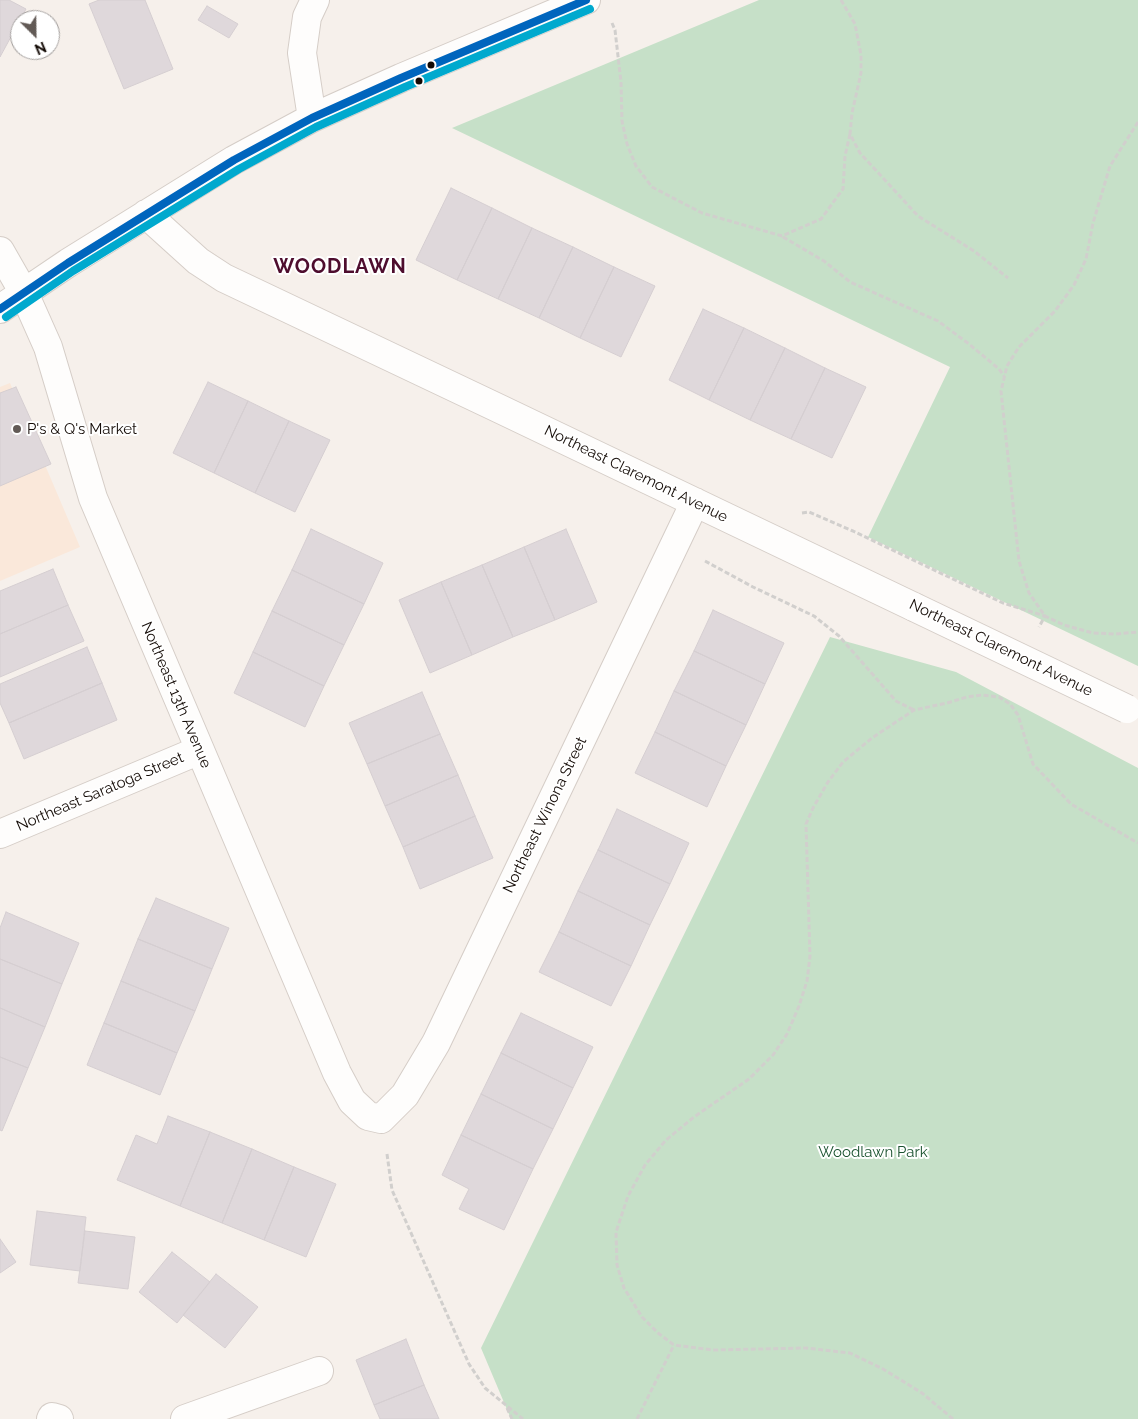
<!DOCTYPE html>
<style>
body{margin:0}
#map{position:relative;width:1138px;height:1419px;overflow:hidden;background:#f6f0eb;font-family:Raleway,sans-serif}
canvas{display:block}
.north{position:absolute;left:10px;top:10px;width:50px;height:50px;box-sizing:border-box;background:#fff;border:1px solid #a19d9b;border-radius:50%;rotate:157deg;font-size:14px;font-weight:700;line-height:20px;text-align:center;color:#130a05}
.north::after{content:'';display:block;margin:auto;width:18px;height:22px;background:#625a56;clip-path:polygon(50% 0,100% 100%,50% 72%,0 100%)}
</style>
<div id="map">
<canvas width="1138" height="1419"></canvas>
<div class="north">N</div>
</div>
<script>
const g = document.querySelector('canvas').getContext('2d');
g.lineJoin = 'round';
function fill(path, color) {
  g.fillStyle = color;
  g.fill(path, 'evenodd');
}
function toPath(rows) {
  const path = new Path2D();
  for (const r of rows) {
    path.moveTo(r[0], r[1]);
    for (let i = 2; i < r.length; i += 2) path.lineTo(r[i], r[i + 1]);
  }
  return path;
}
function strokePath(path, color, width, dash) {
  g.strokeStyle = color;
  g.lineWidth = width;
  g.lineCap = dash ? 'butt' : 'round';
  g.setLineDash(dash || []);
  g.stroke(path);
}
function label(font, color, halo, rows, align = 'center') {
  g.font = font + ' Raleway,sans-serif';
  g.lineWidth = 4;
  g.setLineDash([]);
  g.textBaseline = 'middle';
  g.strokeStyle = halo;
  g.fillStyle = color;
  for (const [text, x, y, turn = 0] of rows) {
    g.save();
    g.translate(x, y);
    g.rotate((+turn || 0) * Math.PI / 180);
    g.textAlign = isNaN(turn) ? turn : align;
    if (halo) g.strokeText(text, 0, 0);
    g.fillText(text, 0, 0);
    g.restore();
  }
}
fill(toPath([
 [10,383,80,547,0,581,0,387]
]), '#fae8da');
fill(toPath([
 [759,0,1138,0,1138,666,868,537,950,367,452,128],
 [830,637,956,672,1138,768,1138,1419,511,1419,481,1348]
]), '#c6e0c8');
const building = toPath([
 [0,0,9,0,26,9,0,57,0,0],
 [99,0,145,0,173,69,124,89,89,4,99,0],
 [207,6,238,24,229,38,198,20,207,6],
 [451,188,492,208,457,280,416,260,451,188],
 [492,208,532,228,498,299,457,280,492,208],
 [532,228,573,247,539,318,498,299,532,228],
 [573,247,614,267,580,338,539,318,573,247],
 [614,267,655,286,621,357,580,338,614,267],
 [703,309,744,328,709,400,669,380,703,309],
 [744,328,785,348,750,420,709,400,744,328],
 [785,348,825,368,791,439,750,420,785,348],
 [825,368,866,387,832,458,791,439,825,368],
 [208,382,248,401,214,473,173,453,208,382],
 [16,387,51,464,0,486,0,393,16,387],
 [248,401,289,421,255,493,214,473,248,401],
 [289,421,330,440,295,512,255,493,289,421],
 [311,529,383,563,364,604,292,570,311,529],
 [566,529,597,602,555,620,524,547,566,529],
 [524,547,555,620,513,637,482,565,524,547],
 [482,565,513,637,472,655,441,582,482,565],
 [53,569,68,605,0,634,0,591,53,569],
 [292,570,364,604,344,645,272,611,292,570],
 [441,582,472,655,430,673,399,600,441,582],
 [68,605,84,641,0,677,0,634,68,605],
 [713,610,784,643,765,684,694,651,713,610],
 [272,611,344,645,324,686,253,652,272,611],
 [87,647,102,683,9,723,0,703,0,684,87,647],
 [694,651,765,684,746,725,674,691,694,651],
 [253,652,324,686,305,727,234,693,253,652],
 [102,683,117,720,24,759,9,723,102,683],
 [674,691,746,725,726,766,655,732,674,691],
 [422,692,440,734,367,764,349,723,422,692],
 [655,732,726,766,707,807,635,773,655,732],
 [440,734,458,775,385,806,367,764,440,734],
 [458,775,475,816,403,847,385,806,458,775],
 [617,809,689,843,670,884,598,850,617,809],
 [475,816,493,858,420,889,403,847,475,816],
 [598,850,670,884,650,925,578,891,598,850],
 [578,891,650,925,631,966,559,932,578,891],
 [156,898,229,928,212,969,138,939,156,898],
 [6,912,79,943,62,984,0,959,0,928,6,912],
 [559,932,631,966,611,1006,539,972,559,932],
 [138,939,212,969,195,1011,121,981,138,939],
 [0,959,62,984,45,1027,0,1008,0,959],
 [121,981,195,1011,177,1053,104,1023,121,981],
 [0,1008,45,1027,28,1068,0,1057,0,1008],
 [521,1013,593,1047,573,1088,501,1053,521,1013],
 [104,1023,177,1053,160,1095,87,1065,104,1023],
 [501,1053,573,1088,553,1129,481,1094,501,1053],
 [0,1057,28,1068,2,1131,0,1130,0,1057],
 [481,1094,553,1129,533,1169,461,1135,481,1094],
 [168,1116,210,1132,180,1206,117,1180,136,1135,157,1144,168,1116],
 [210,1132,252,1149,222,1223,180,1206,210,1132],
 [461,1135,533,1169,504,1230,459,1209,469,1189,442,1175,461,1135],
 [252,1149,294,1167,264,1240,222,1223,252,1149],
 [294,1167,336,1184,306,1257,264,1240,294,1167],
 [37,1211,86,1217,80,1271,30,1265,37,1211],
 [85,1231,135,1237,128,1289,78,1283,85,1231],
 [0,1239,16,1262,0,1273,0,1239],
 [172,1252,210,1282,177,1323,139,1292,172,1252],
 [216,1274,258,1307,225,1348,183,1315,216,1274],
 [406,1339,424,1385,374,1405,356,1360,406,1339],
 [424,1385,439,1419,380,1419,374,1405,424,1385]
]);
fill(building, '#dfd8db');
strokePath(building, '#d5ced1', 1);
const minor = toPath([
 [312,118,302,53,307,17,315,0],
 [146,214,198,261,224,278,500,409,914,607],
 [0,251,24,293,48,347,93,498,200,750,337,1073,352,1101,368,1116,381,1119,405,1095,436,1043,695,502],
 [0,309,68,263,234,160,312,118,401,78,586,0],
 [0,834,200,750],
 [51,1419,52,1417,59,1419],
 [185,1419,319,1371]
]);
strokePath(minor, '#d5cdc7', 30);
strokePath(toPath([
 [841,0,855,24,861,55,861,73,852,113,850,134,860,153,918,216,974,251,1008,278],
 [612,23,615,30,621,82,622,121,627,144,636,166,652,187,702,213,782,236,821,219,843,189,845,156,850,134],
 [1138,122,1110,166,1093,223,1086,259,1074,285,1055,311,1019,347,1007,366,1001,391,1019,561,1029,593,1045,616,1064,625,1093,633,1116,634,1138,632],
 [783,237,824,261,850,282,938,321,969,344,999,369,1004,376],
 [802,513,809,512,853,531,1003,603,1045,616,1039,627],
 [705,561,753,587,814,616,839,636,896,701,914,710],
 [387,1154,392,1190,469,1364,485,1388,523,1419],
 [507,1408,512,1419],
 [637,1419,674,1345],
 [953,1419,922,1393,883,1369,850,1353,806,1348,713,1350,674,1345,658,1333,642,1317,624,1288,617,1265,616,1232,628,1196,645,1165,666,1140,694,1117,749,1079,773,1055,787,1034,799,1006,807,981,810,956,806,824,813,808,828,782,843,762,872,738,914,710,947,703,967,697,982,695,999,697,1010,704,1018,715,1033,764,1071,804,1138,843]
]), '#d1cfcd', 3, [5, 2.5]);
strokePath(minor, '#fefdfc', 28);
const minorBridge = toPath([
 [914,607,1127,709]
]);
strokePath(minorBridge, '#d5cdc7', 30, []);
strokePath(minorBridge, '#fefdfc', 28);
strokePath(toPath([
 [0,309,68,263,234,160,312,118,401,78,586,0]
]), '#0065bd', 8);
strokePath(toPath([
 [6,317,73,271,239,169,316,127,405,87,590,9]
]), '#00a9ce', 8);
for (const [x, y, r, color] of [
 [431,65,4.5,"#130a05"],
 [419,81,4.5,"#130a05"],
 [17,429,5,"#625a56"]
]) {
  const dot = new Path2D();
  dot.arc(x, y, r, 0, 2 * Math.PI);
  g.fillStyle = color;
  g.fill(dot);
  strokePath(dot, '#fff', 2);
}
label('15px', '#130a05', '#fff', [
 ["P's & Q's Market",27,429]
], 'left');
label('15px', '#130a05', '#fff', [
 ["Northeast Claremont Avenue",636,474,26],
 ["Northeast Claremont Avenue",1001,648,26],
 ["Northeast 13th Avenue",176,695,67],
 ["Northeast Saratoga Street",100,792,-23],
 ["Northeast Winona Street",545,815,-64]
]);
label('15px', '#1b5330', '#fff', [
 ["Woodlawn Park",873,1152]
]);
g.letterSpacing = '1px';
label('bold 20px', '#4e0d2e', '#fff', [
 ["WOODLAWN",340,267]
]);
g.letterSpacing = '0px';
</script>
